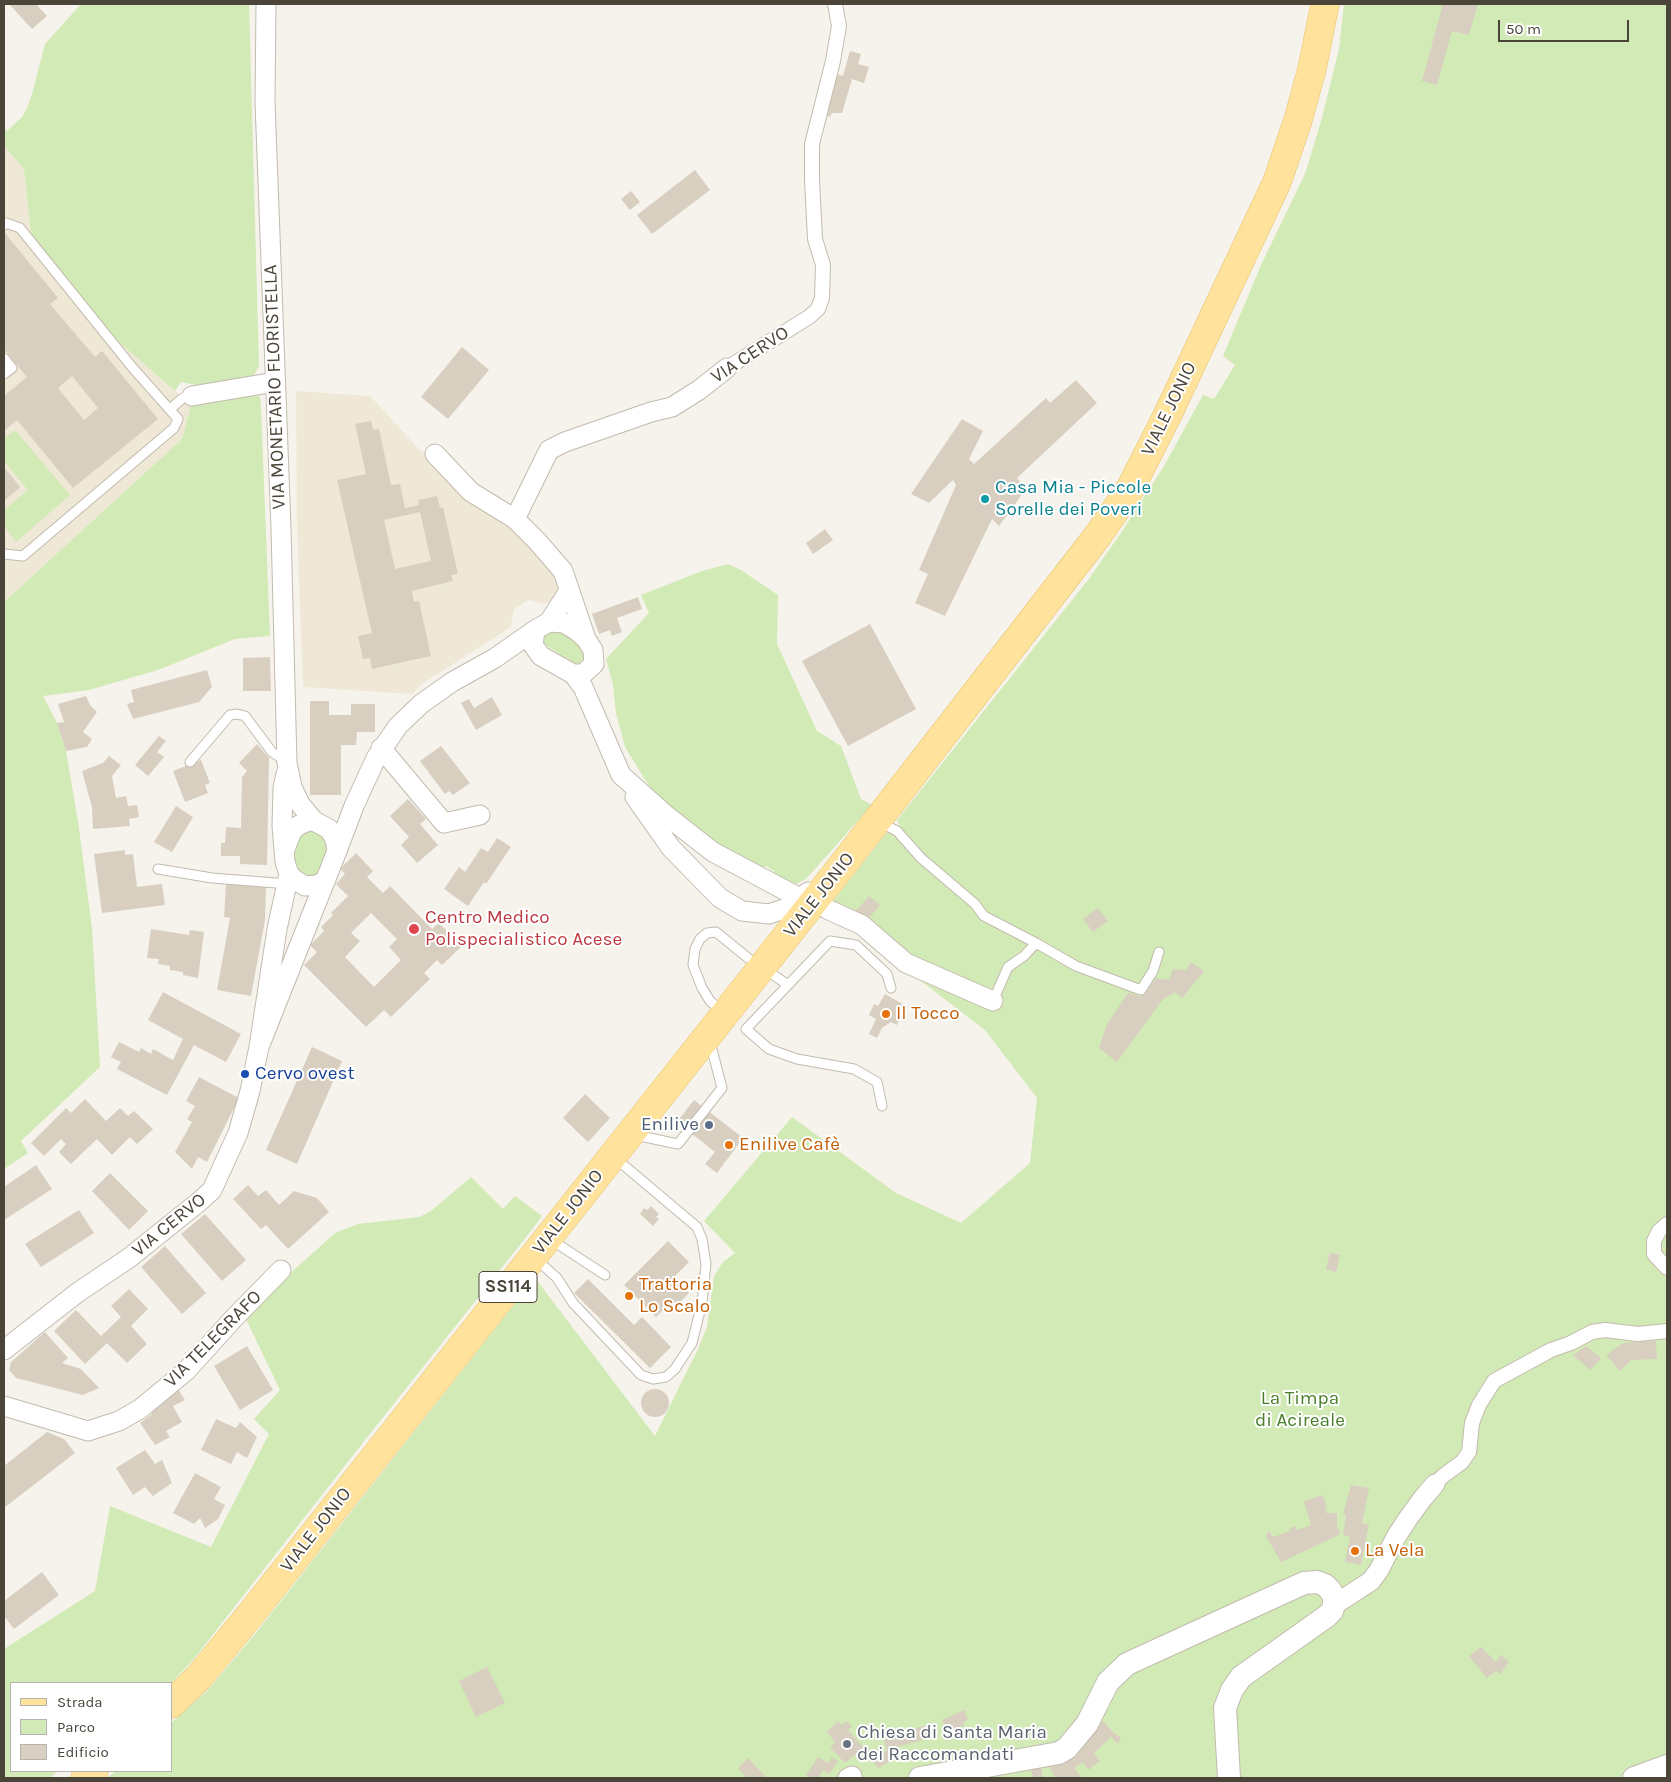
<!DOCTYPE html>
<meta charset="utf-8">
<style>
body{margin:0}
#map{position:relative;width:1671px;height:1782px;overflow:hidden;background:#f6f3ec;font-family:Karla,sans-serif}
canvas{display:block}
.frame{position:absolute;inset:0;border:5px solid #4b4439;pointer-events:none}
.legend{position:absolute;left:10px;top:1682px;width:162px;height:90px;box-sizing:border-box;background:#fff;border:1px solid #b7b4b0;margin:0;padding:6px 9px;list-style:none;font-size:15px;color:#4b4439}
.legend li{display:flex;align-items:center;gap:10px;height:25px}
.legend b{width:25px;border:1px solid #b7b4b0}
.scale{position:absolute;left:1498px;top:20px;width:131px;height:22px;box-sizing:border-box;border:2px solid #4b4439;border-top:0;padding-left:6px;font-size:15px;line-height:18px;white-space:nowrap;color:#4b4439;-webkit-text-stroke:4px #fff;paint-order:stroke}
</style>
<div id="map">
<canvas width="1671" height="1782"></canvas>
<div class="frame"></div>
<ul class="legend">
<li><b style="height:6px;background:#ffe39c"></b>Strada</li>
<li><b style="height:14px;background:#d2eab5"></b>Parco</li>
<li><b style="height:14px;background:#d8cfc1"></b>Edificio</li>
</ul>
<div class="scale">50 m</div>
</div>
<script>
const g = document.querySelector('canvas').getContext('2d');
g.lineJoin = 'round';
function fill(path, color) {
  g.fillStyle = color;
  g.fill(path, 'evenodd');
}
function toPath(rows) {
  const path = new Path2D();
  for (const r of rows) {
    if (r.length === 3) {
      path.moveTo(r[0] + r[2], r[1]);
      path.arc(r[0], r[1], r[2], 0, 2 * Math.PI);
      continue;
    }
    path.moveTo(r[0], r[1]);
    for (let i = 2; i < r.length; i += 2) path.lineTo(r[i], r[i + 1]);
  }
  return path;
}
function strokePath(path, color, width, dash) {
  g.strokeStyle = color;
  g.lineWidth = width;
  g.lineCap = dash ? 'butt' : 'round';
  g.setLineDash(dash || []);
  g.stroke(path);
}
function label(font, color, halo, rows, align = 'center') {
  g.font = font + ' Karla,sans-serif';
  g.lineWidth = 4;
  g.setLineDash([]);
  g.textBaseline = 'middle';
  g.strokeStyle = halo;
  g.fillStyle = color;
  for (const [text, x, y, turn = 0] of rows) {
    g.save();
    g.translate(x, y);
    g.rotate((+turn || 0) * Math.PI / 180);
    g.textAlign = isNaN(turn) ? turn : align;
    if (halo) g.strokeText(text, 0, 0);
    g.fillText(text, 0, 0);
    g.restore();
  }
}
fill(toPath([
 [4,146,24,169,31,234,112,336,191,405,182,439,4,602],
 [296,391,370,396,421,451,426,453,529,539,561,584,556,595,546,604,528,600,514,609,511,627,422,684,412,694,303,687,297,525]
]), '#efe8d6');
fill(toPath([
 [81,4,249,4,259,366,254,375,244,379,196,385,181,382,175,391,112,336,31,234,24,169,4,146,4,128,7,131,22,117,27,108,32,94,45,44],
 [1344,4,1667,4,1667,1778,107,1778,116,1771,171,1771,171,1723,207,1691,255,1634,535,1278,655,1436,698,1349,707,1327,714,1276,723,1262,735,1253,704,1221,792,1117,896,1193,961,1223,1030,1163,1037,1098,985,1030,827,909,887,832,893,835,900,826,897,820,1088,580,1121,533,1164,466,1203,395,1214,399,1235,365,1223,356,1261,265,1305,174,1322,118,1339,49],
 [249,392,260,397,261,407,270,636,235,639,158,670,89,690,43,696,57,723,66,751,78,821,92,928,100,1067,21,1141,28,1153,4,1169,4,602,182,439,191,405],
 [15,430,70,495,16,542,4,526,4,510,28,490,4,461,4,439],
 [728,564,741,570,778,595,777,644,817,731,841,746,861,799,872,805,806,879,790,887,771,880,775,872,766,866,758,874,666,806,647,783,625,747,616,713,613,685,606,659,649,613,641,595,702,571],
 [552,631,561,632,581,645,585,653,586,660,581,664,576,664,547,646,543,641,543,636],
 [310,828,324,834,331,850,321,873,316,876,308,877,301,873,293,860,294,842,298,835],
 [471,1177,503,1209,515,1196,542,1216,527,1236,354,1454,193,1660,171,1683,11,1683,11,1771,57,1771,50,1778,4,1778,4,1649,95,1591,110,1506,211,1547,269,1434,254,1419,280,1390,244,1315,335,1233,358,1224,419,1217,431,1211]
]), '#d2eab5');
fill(toPath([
 [9,4,36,4,47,16,32,29],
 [1443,4,1478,4,1469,35,1452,31,1437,85,1422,81],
 [850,51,861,54,858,64,869,67,864,83,852,79,842,113,832,113,830,117,821,114,834,73,843,76],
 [695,170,710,190,652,234,637,215],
 [631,191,640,202,630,210,621,199],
 [4,232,58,298,50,304,95,357,102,351,158,419,73,488,17,420,4,431,4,396,27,377,4,349],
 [72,376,98,408,84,420,58,388],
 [462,347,489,370,448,419,421,397],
 [1076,380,1097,403,1017,478,1026,489,999,526,992,519,945,616,915,603,928,574,919,570,956,485,953,480,929,503,911,494,962,419,983,431,969,459,974,464,1046,398,1050,403],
 [371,421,373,430,379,429,391,485,400,484,405,508,419,505,418,500,437,496,440,508,443,507,458,574,451,575,453,581,412,591,414,602,419,601,431,656,372,669,370,658,363,659,358,636,372,633,337,480,366,474,355,424],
 [420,512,431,561,395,569,384,520],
 [4,467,20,487,4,501],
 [825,529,833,540,813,554,806,543],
 [638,597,642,609,617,618,622,632,612,636,610,630,599,634,592,614],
 [870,624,916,709,848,746,802,661],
 [270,657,271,691,243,691,243,658],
 [207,670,212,687,199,702,133,719,127,704,134,702,131,690],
 [86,696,90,705,97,712,83,732,92,739,87,747,66,751,57,723,64,722,58,704],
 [492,697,502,715,476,730,461,703,469,699,474,708],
 [310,701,329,701,329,715,351,715,351,704,375,704,375,732,357,732,356,745,341,745,341,795,310,795],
 [159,736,166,741,157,752,164,757,148,776,135,765],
 [257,744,269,758,267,865,240,864,240,856,221,856,221,843,225,843,226,827,241,828,242,777,247,771,239,763],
 [441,746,470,783,453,795,449,791,445,794,420,761],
 [109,756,121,765,112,776,116,798,126,796,128,806,137,805,139,817,129,819,130,826,93,829,92,807,82,771,103,763],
 [201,760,210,783,205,785,208,793,185,802,173,771],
 [408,799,426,819,420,824,438,845,417,863,401,845,409,837,390,816],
 [176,806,193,817,172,852,154,842],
 [497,838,511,847,486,884,484,882,468,906,444,889,459,867,465,872,481,848,488,852],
 [125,850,125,855,133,854,137,887,162,884,165,905,102,913,94,854],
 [356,853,373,871,367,877,383,893,390,886,432,929,439,923,462,946,442,965,437,960,424,973,430,979,391,1017,384,1010,366,1027,304,965,317,952,310,945,324,931,321,927,333,915,331,913,348,896,336,884,345,874,340,869],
 [371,913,397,939,389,947,401,960,374,987,345,957,360,941,351,933],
 [226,884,266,887,265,920,251,996,217,990,230,918,224,917],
 [869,896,880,905,867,920,856,911],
 [1098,908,1108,921,1093,932,1083,919],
 [151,929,189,935,190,930,204,932,198,978,183,975,183,972,170,970,170,966,158,964,159,959,147,958],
 [1191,962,1204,971,1182,998,1175,992,1163,999,1117,1062,1099,1048,1107,1024,1128,993,1142,997,1156,978,1169,980,1173,969,1186,970],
 [163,992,241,1034,226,1062,194,1045,167,1095,117,1069,121,1062,111,1057,119,1042,139,1052,141,1048,151,1054,153,1049,173,1060,183,1039,148,1020],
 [885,994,906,1006,897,1025,891,1022,882,1028,877,1038,869,1034,876,1019,869,1015,874,1004,878,1006],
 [312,1047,342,1061,297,1164,266,1150],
 [199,1077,239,1098,207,1162,198,1157,192,1169,175,1152,192,1122,187,1119,195,1106,186,1101],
 [585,1094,610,1118,588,1142,563,1118],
 [85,1099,106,1121,120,1108,128,1116,134,1111,153,1129,137,1144,130,1137,112,1155,97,1139,71,1164,59,1152,66,1144,61,1139,44,1156,31,1143,66,1108,71,1113],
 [694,1100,743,1138,717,1173,705,1164,715,1152,677,1122],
 [36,1165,52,1189,4,1220,4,1187],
 [110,1173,148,1211,129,1230,92,1191],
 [248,1185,258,1196,266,1190,279,1205,294,1191,317,1198,329,1212,288,1249,266,1225,261,1229,233,1199],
 [651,1206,659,1214,656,1217,659,1219,653,1226,640,1214,644,1208,647,1210],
 [79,1210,94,1233,41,1267,25,1244],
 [205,1214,246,1260,222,1281,181,1234],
 [668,1241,689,1262,674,1277,689,1293,675,1307,671,1302,656,1317,624,1285],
 [165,1246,206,1293,182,1314,141,1267],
 [1330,1253,1340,1255,1336,1272,1326,1269],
 [588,1279,634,1325,642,1317,671,1347,650,1368,574,1293],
 [129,1289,148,1309,131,1326,147,1344,127,1363,107,1343,85,1364,54,1331,76,1310,101,1336,121,1317,111,1306],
 [45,1332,68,1358,62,1363,81,1369,99,1388,83,1395,16,1378,9,1370,11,1362],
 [1656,1341,1657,1359,1631,1360,1620,1371,1606,1355,1623,1343],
 [247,1346,273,1390,240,1410,214,1366],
 [1586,1346,1601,1358,1590,1370,1573,1355],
 [176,1386,185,1400,173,1406,182,1422,166,1431,170,1437,155,1445,140,1423,152,1414,149,1409],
 [655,1403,14],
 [216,1419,236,1428,240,1422,257,1437,247,1458,237,1452,231,1464,201,1450],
 [47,1432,64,1439,75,1453,4,1508,4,1466],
 [145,1450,155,1464,162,1460,172,1483,153,1496,145,1487,133,1495,116,1468],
 [195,1473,221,1487,214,1499,225,1505,218,1519,205,1528,200,1518,194,1524,173,1513],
 [1351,1485,1369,1488,1362,1523,1369,1524,1361,1565,1354,1563,1345,1562,1350,1537,1343,1535,1346,1515,1343,1514],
 [1323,1495,1327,1507,1325,1508,1326,1513,1337,1513,1337,1529,1340,1529,1339,1535,1281,1562,1266,1536,1269,1531,1273,1537,1290,1531,1289,1529,1295,1526,1297,1530,1311,1525,1304,1501],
 [42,1572,59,1595,14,1629,4,1616,4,1601],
 [1481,1647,1496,1662,1501,1655,1509,1662,1500,1674,1496,1671,1487,1678,1469,1656],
 [487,1667,505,1703,476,1717,459,1681],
 [964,1710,968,1720,963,1722,965,1725,947,1732,942,1720],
 [838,1721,842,1725,847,1721,852,1726,848,1730,864,1748,845,1763,830,1747,835,1742,827,1732],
 [1103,1721,1115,1734,1121,1737,1118,1744,1111,1737,1094,1753,1100,1761,1088,1770,1083,1762,1074,1768,1082,1778,1055,1778,1049,1766,1084,1744],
 [929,1725,933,1737,893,1748,894,1759,878,1768,874,1763,873,1759,887,1750,884,1740,899,1732],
 [818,1757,828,1763,832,1757,838,1761,829,1774,823,1770,818,1778,811,1778,806,1775],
 [748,1758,767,1778,743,1778,745,1776,738,1768],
 [1041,1767,1043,1777,1033,1778,1031,1769]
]), '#d8cfc1');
const service = toPath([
 [4,225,6,223,20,228,132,367,178,419,174,428,23,556,4,554],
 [4,358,12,368,4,374],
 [170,409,183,398,192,396],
 [190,762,230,715,237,714,245,716,272,752,287,762],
 [879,822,897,831,921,858,975,904,984,916,1036,943,1076,966,1141,990,1153,971,1159,952],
 [158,869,212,878,289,884],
 [775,976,788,985],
 [993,1001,1008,967,1024,956,1036,943],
 [723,1012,710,1001,702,988,693,965,695,949,700,939,707,933,716,932,748,958],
 [882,1106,877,1082,854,1069,797,1059,769,1049,746,1029,830,941,856,945,887,974,891,988],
 [635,1135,678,1144,722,1088,710,1042],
 [550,1239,605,1275],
 [535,1258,557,1278,573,1303,641,1375,653,1379,666,1377,675,1369,692,1343,702,1303,706,1264,702,1239,697,1227,614,1157]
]);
const pedestrian = toPath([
 [727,368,809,317,818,309,822,298,823,265,815,239,812,179,812,144,833,61,839,26,835,4],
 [1667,1224,1659,1231,1654,1241,1654,1254,1667,1268],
 [1435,1484,1443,1476,1462,1462,1469,1452,1472,1423,1479,1405,1494,1381,1551,1350,1571,1343,1592,1332,1605,1330,1638,1334,1667,1331]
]);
const minor = toPath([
 [192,396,275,382],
 [435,454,471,492,515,519],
 [549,622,564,623,577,631,586,639,593,650,594,664,583,674,573,674,541,656,533,645,535,630,549,622,569,591],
 [586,639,563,571,537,541,515,519,549,450,565,442,651,412,672,407,699,390,727,368],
 [573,674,583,687,621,775,667,816,713,852,794,895],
 [381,748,444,823,480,815],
 [286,774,283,788,282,826,285,862,289,874,295,880,305,886,317,885,326,880],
 [635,797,671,848,720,898,742,911,769,914,787,908,808,892],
 [285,849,292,831,299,825,309,821,314,821],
 [337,851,354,806,376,758,398,726,421,704,452,682,495,658,535,630],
 [827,909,862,925,906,963,993,1001],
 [259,1047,337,851,335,839,329,829,314,821,300,804,292,787,287,763,281,528,265,102,266,4],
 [4,1350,77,1293,129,1258,200,1201,212,1190,238,1133,250,1091,259,1047,277,929,289,874],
 [4,1406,88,1431,119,1421,140,1409,186,1371,234,1318,281,1270],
 [1334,1605,1371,1581,1379,1570,1396,1537,1407,1520,1423,1498,1435,1484],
 [848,1778,852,1776]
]);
const tertiary = toPath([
 [920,1778,1059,1753,1067,1748,1087,1724,1108,1682,1127,1664,1304,1583,1317,1582,1325,1585,1330,1590,1334,1597,1334,1605,1332,1611,1327,1616,1241,1677,1232,1690,1225,1708,1229,1778],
 [1634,1778,1667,1766]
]);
const primary = toPath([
 [171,1704,199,1677,250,1615,841,867,1096,538,1130,489,1167,416,1277,182,1298,120,1312,69,1325,4],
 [85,1778,94,1771]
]);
strokePath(service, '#c2bbae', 11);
strokePath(pedestrian, '#c2bbae', 16);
strokePath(minor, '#c2bbae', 21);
strokePath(tertiary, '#c2bbae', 24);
strokePath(primary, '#e6c16a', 29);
strokePath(service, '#fff', 9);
strokePath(pedestrian, '#fff', 14);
strokePath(minor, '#fff', 19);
strokePath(tertiary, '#fff', 22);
strokePath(primary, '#ffe39c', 28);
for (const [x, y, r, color] of [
 [985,499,5,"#0f9aa8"],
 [414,929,6,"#e0444e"],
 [886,1014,5,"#e8710a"],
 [245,1074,5,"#1a4fb4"],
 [709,1125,5,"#5c6f8a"],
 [729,1145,5,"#e8710a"],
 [629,1296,5,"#e8710a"],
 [1355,1551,5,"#e8710a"],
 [847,1744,5,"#6b7280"]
]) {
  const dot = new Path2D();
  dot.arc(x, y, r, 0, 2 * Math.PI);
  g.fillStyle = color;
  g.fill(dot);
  strokePath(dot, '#fff', 2);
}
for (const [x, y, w] of [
 [508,1287,58]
]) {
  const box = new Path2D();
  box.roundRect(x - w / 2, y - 15.5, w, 31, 4);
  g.fillStyle = '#fff';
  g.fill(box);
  strokePath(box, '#4b4439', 1);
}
label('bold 18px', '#4b4439', null, [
 ["SS114",508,1287]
]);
label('19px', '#4b4439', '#fff', [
 ["VIA CERVO",750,355,-33],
 ["VIA MONETARIO FLORISTELLA",275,387,-92],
 ["VIALE JONIO",1169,409,-64],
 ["VIALE JONIO",819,895,-52],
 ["VIALE JONIO",568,1212,-52],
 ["VIA CERVO",169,1225,-39],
 ["VIA TELEGRAFO",213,1339,-45],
 ["VIALE JONIO",316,1530,-52]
]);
label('19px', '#0d838f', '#fff', [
 ["Casa Mia - Piccole",995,488],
 ["Sorelle dei Poveri",995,510]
], 'left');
label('19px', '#be3a42', '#fff', [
 ["Centro Medico",425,918],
 ["Polispecialistico Acese",425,940]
], 'left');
label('19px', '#c56008', '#fff', [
 ["Il Tocco",896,1014],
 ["Enilive Cafè",739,1145],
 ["Trattoria",639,1285],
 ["Lo Scalo",639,1307],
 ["La Vela",1365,1551]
], 'left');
label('19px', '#164399', '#fff', [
 ["Cervo ovest",255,1074]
], 'left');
label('19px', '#4e5e75', '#fff', [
 ["Enilive",699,1125]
], 'right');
label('19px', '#4a7f2a', '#fff', [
 ["La Timpa",1300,1399],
 ["di Acireale",1300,1421]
]);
label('19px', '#5b616d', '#fff', [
 ["Chiesa di Santa Maria",857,1733],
 ["dei Raccomandati",857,1755]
], 'left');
</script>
